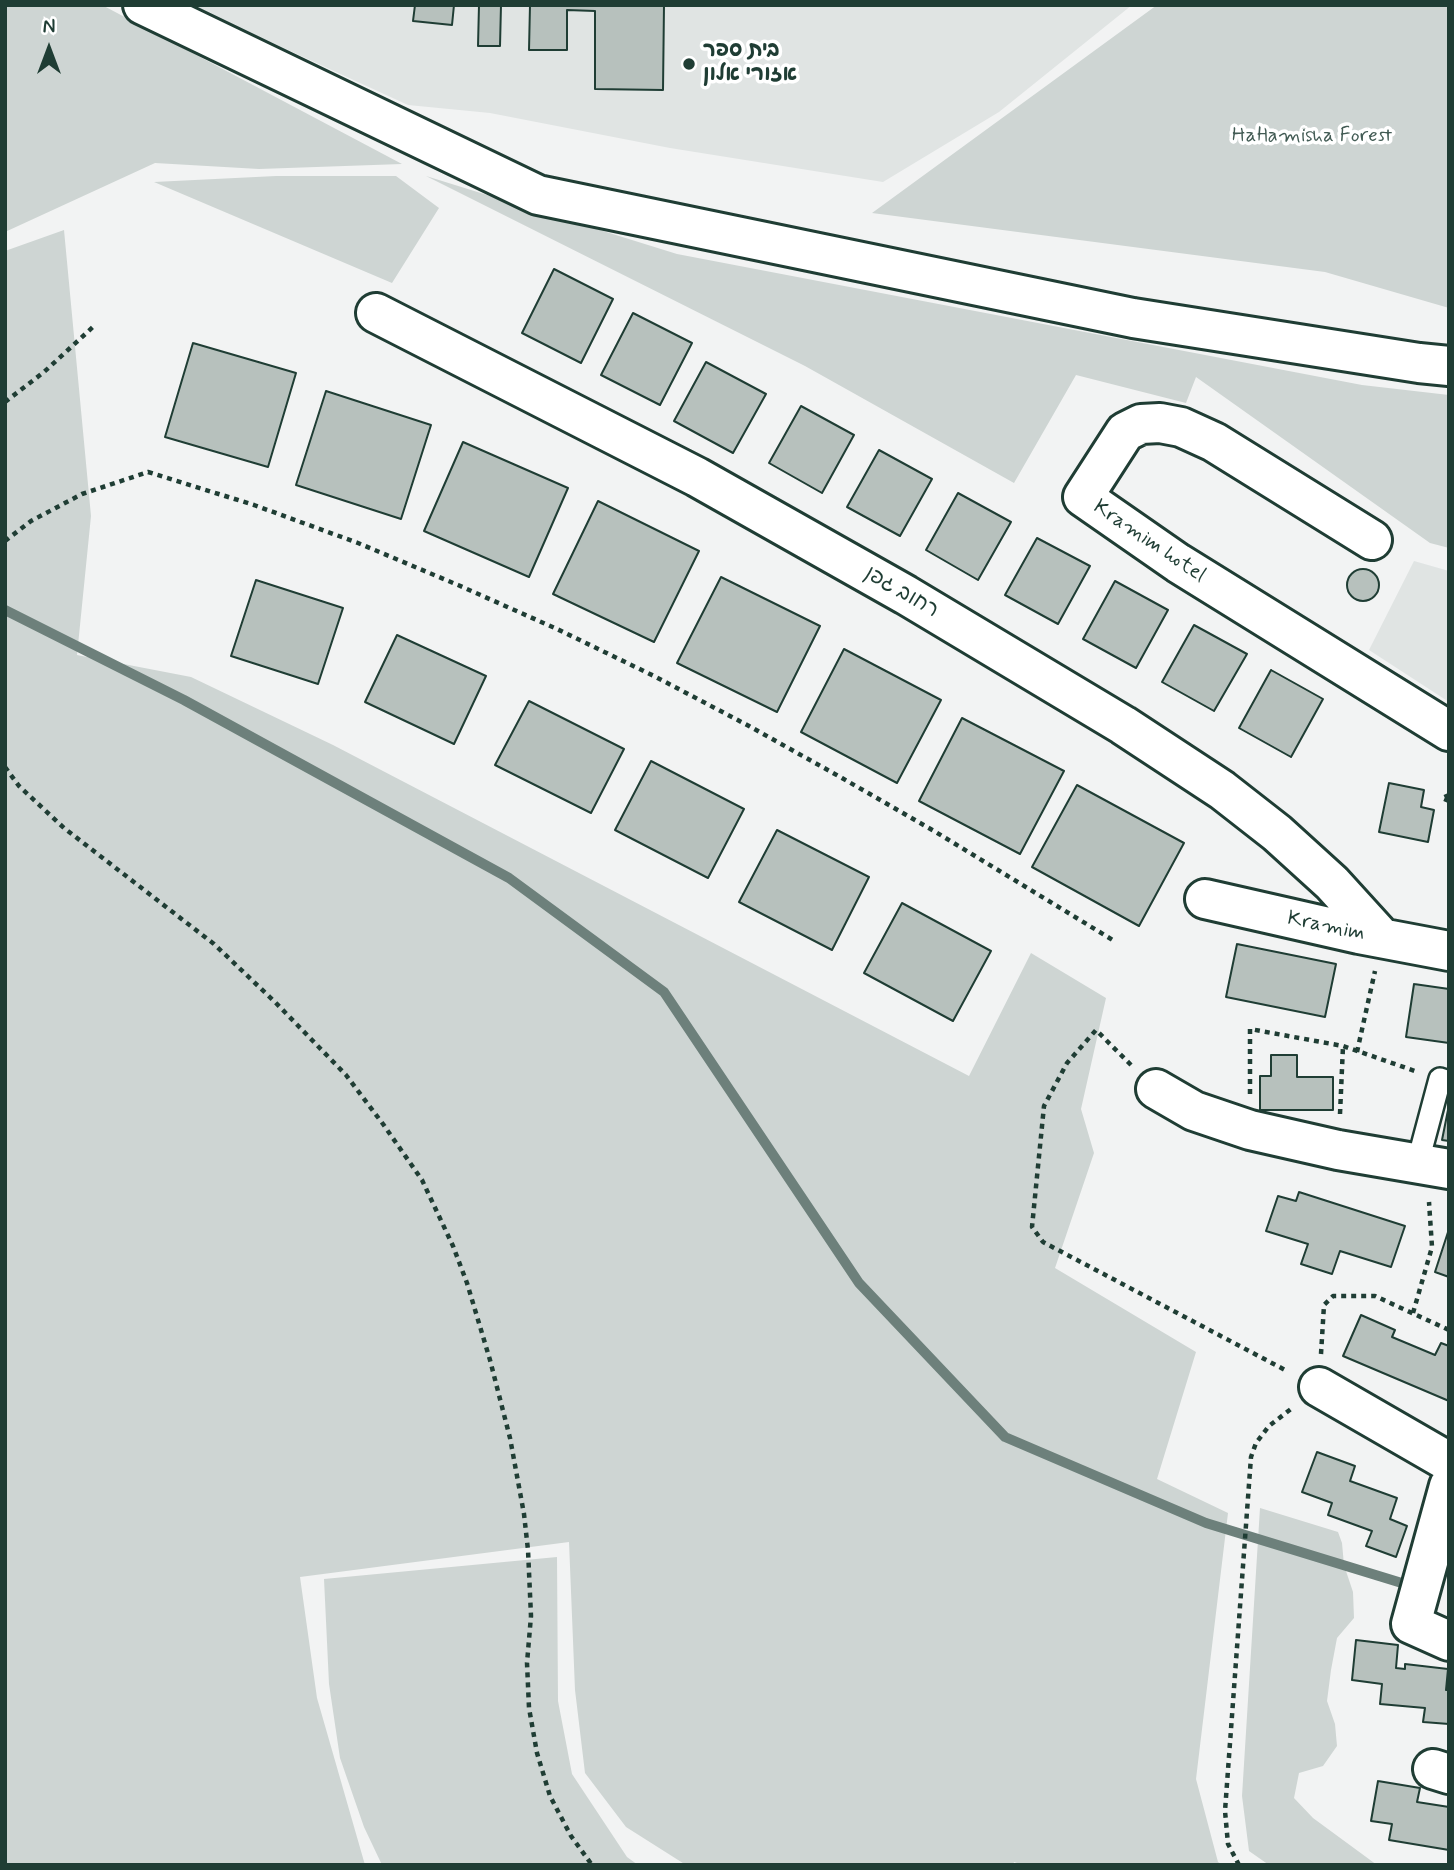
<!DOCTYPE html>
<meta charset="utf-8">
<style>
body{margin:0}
#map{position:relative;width:1454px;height:1870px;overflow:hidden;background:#f2f3f3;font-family:Mynerve,sans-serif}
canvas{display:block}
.frame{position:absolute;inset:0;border:7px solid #1f3d34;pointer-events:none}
.north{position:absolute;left:14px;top:14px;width:70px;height:70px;-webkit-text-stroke:5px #fff;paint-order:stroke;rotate:0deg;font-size:19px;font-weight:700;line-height:28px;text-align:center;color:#1f3d34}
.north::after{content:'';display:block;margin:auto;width:24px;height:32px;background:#1f3d34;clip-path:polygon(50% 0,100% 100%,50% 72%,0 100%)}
</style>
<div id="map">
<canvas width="1454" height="1870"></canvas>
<div class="frame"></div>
<div class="north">N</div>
</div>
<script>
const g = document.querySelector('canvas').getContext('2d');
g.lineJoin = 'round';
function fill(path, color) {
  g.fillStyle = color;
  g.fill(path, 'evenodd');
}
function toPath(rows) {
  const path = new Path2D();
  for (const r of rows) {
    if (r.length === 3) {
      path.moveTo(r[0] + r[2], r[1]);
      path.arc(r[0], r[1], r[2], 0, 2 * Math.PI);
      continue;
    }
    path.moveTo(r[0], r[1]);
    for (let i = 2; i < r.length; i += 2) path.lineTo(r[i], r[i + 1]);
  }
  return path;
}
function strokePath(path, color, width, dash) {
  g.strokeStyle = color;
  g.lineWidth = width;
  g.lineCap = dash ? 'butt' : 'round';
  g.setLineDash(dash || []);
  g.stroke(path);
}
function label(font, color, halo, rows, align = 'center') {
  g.font = font + ' Mynerve,"Playpen Sans Hebrew",sans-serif';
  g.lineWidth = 7;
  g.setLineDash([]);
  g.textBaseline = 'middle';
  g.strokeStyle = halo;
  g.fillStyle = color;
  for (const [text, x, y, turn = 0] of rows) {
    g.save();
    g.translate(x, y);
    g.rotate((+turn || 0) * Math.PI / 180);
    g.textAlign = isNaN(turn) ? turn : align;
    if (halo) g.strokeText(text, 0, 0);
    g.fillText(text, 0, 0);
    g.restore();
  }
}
fill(toPath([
 [190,5,1132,5,999,112,883,182,670,148,490,113,408,105],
 [1414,561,1449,571,1449,702,1369,650]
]), '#e0e4e3');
fill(toPath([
 [5,5,102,5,402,164,259,169,155,163,5,232],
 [1157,5,1449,5,1449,308,1325,272,872,213],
 [276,176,396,176,439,208,392,283,154,182],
 [426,176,677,254,1362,385,1449,395,1449,548,1430,543,1196,377,1186,403,1076,375,1014,483,805,366],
 [64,230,91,516,77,655,191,677,333,745,969,1076,1031,953,1106,998,1081,1109,1094,1153,1055,1268,1196,1352,1157,1479,1228,1513,1196,1779,1218,1862,1223,1865,1023,1865,1014,1862,1013,1865,686,1865,626,1827,585,1773,575,1690,569,1542,300,1577,317,1698,365,1865,5,1865,5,251],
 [1260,1508,1338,1532,1342,1543,1344,1565,1353,1592,1354,1618,1337,1638,1331,1670,1327,1701,1335,1724,1337,1746,1323,1766,1299,1773,1294,1798,1313,1818,1377,1865,1269,1865,1249,1851,1242,1796],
 [557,1557,558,1701,572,1774,627,1857,638,1865,382,1865,364,1827,340,1758,329,1684,324,1579]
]), '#ced5d3');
strokePath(toPath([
 [5,610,184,700,509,878,664,992,859,1283,1005,1437,1206,1523,1405,1584]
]), '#6d807b', 10);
const building = toPath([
 [415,5,454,5,452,25,413,21,415,5],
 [479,5,501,5,500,46,478,46,479,5],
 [530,5,664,5,663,90,595,89,595,11,567,10,567,50,529,50,530,5],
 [554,269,613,299,581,363,522,333,554,269],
 [633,313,692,343,660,405,601,375,633,313],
 [193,343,296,373,268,467,165,437,193,343],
 [706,362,766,394,733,453,674,421,706,362],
 [326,391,431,425,401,519,296,485,326,391],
 [801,406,854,435,822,493,769,463,801,406],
 [463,442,568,488,529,577,424,531,463,442],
 [879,450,932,479,900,536,847,507,879,450],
 [958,493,1011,522,978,580,926,550,958,493],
 [598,501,699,551,654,642,553,594,598,501],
 [1037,538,1090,566,1058,624,1005,595,1037,538],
 [1363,585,16],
 [721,577,820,626,777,712,677,663,721,577],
 [256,580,343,608,318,684,231,656,256,580],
 [1115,581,1168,610,1136,668,1083,639,1115,581],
 [1194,625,1247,654,1214,711,1162,682,1194,625],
 [397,635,486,676,454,744,365,702,397,635],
 [844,649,941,700,897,783,801,732,844,649],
 [1271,670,1323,699,1291,757,1239,728,1271,670],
 [529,701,624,749,591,813,495,765,529,701],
 [962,718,1064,771,1020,854,919,801,962,718],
 [651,761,744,809,708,878,615,830,651,761],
 [1389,783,1424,790,1421,807,1434,810,1428,842,1379,832,1389,783],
 [1077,785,1184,843,1139,926,1032,867,1077,785],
 [777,830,869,877,832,950,739,902,777,830],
 [902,903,991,951,953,1021,864,973,902,903],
 [1237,944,1336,964,1325,1017,1226,997,1237,944],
 [1414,984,1449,989,1449,1043,1406,1037,1414,984],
 [1271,1055,1297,1055,1297,1077,1333,1077,1333,1110,1260,1110,1260,1076,1271,1076,1271,1055],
 [1449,1105,1449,1141,1442,1140,1449,1105],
 [1299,1192,1405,1226,1391,1267,1340,1251,1332,1274,1301,1264,1308,1244,1266,1231,1278,1196,1296,1201,1299,1192],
 [1449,1229,1449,1277,1435,1272,1449,1229],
 [1361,1315,1395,1330,1392,1337,1435,1355,1441,1343,1449,1346,1449,1401,1343,1356,1361,1315],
 [1317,1452,1355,1466,1350,1481,1397,1498,1390,1519,1407,1526,1396,1557,1366,1546,1372,1531,1328,1515,1332,1503,1302,1492,1317,1452],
 [1356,1640,1398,1645,1396,1668,1405,1669,1405,1664,1448,1669,1446,1690,1449,1690,1449,1724,1423,1722,1425,1708,1380,1704,1382,1684,1352,1680,1356,1640],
 [1378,1781,1420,1788,1417,1802,1449,1807,1449,1850,1389,1840,1392,1824,1371,1821,1378,1781]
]);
fill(building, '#b7c1bd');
strokePath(building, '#1f3d34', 2);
const service = toPath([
 [1417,1165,1440,1079,1449,1082]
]);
const minor = toPath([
 [376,313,697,477,906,595,1123,725,1222,790,1277,833,1332,883,1382,938],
 [1372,540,1214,442,1181,427,1160,423,1141,424,1125,432,1083,497,1178,563,1449,731],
 [1205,899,1359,934,1449,951],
 [1156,1089,1194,1111,1250,1130,1338,1150,1449,1169],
 [1319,1387,1449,1462],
 [1449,1486,1411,1624,1449,1641],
 [1433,1769,1449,1774]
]);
const secondary = toPath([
 [143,5,538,195,1133,318,1419,363,1449,366]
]);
strokePath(service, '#1f3d34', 26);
strokePath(minor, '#1f3d34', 44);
strokePath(secondary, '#1f3d34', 44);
strokePath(toPath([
 [5,402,44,372,94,326],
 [5,541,31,521,82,494,148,472,254,505,358,543,458,585,557,629,654,676,749,726,842,778,934,831,1116,942],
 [5,767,19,786,64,828,214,944,275,1002,346,1075,383,1124,422,1180,453,1246,467,1283,490,1360,510,1438,524,1514,528,1550,531,1616,527,1663,529,1708,537,1753,550,1796,571,1836,592,1865],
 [1449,795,1442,798,1449,801],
 [1357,1052,1375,971],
 [1131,1065,1096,1030,1067,1063,1044,1106,1032,1227,1043,1242,1287,1371],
 [1250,1094,1250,1029,1343,1046,1415,1071],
 [1340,1114,1343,1046],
 [1413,1313,1432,1247,1429,1202],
 [1321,1354,1324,1305,1333,1296,1375,1296,1449,1330],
 [1239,1865,1228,1844,1225,1811,1251,1457,1256,1443,1269,1426,1291,1409]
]), '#1f3d34', 4.5, [5, 5]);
strokePath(service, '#fff', 21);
strokePath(minor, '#fff', 38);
strokePath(secondary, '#fff', 38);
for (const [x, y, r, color] of [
 [689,64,7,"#1f3d34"]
]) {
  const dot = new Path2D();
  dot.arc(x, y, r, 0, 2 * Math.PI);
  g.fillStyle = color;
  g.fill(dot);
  strokePath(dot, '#fff', 2.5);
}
label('bold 21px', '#1f3d34', '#fff', [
 ["בית ספר",703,52],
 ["אזורי אלון",703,76]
], 'left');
label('21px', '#425b54', '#fff', [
 ["HaHamisha Forest",1312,137]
]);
label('21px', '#1f3d34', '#fff', [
 ["Kramim hotel",1149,542,34],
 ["רחוב גפן",901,593,30],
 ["Kramim",1326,927,12]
]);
</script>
